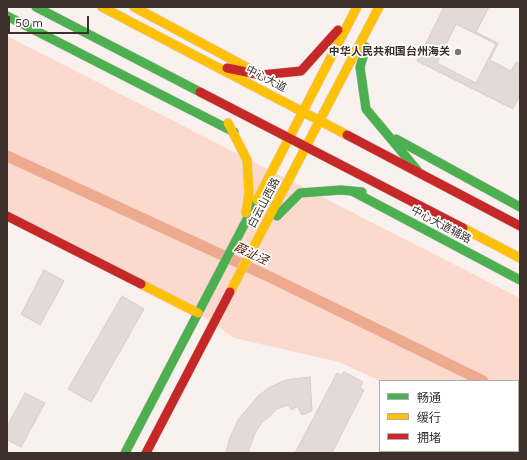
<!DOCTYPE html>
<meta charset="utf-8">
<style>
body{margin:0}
#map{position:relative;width:527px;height:460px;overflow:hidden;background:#f9f1ee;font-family:Figtree,"Noto Sans SC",sans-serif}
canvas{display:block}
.frame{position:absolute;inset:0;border:8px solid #3d302b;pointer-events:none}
.legend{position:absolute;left:379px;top:380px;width:140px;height:72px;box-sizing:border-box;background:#fff;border:1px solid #b1acaa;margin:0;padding:5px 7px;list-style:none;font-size:12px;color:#3d302b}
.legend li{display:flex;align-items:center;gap:8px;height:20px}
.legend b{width:20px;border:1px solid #b1acaa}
.scale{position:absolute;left:8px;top:16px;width:81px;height:18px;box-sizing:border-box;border:2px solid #3d302b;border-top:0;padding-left:5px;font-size:12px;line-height:14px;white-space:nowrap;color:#3d302b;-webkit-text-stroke:3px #fff;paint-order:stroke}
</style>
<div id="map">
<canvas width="527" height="460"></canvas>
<div class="frame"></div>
<ul class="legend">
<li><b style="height:5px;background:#4caf50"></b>畅通</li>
<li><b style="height:5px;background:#ffc107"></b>缓行</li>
<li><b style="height:5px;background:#c62828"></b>拥堵</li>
</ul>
<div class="scale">50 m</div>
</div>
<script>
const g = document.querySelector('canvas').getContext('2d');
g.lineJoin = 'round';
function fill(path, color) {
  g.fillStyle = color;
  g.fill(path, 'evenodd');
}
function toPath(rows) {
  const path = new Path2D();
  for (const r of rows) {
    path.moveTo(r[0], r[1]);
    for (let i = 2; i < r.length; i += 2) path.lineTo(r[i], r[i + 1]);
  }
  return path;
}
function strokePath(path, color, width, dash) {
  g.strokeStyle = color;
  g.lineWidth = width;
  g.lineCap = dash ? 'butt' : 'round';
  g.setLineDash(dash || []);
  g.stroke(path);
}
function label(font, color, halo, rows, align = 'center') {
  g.font = font + ' Figtree,"Noto Sans SC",sans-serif';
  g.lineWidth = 3.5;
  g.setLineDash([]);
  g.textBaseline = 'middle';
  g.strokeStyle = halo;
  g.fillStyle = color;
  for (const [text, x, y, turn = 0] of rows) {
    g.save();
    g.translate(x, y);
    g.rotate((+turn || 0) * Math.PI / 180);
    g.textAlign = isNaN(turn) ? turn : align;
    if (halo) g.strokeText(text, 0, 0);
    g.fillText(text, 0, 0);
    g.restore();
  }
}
fill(toPath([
 [7,36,520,298,520,449,518,448,518,381,380,381,339,362,234,338,198,313,7,216]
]), '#fbdacd');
strokePath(toPath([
 [7,156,272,278,483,381],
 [518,398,520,399]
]), '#eeaa8f', 11);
const building = toPath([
 [444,7,489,7,476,32,498,43,490,60,511,71,516,62,520,64,520,95,513,109,417,61,444,7],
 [456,24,496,44,476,83,437,63,456,24],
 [44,270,64,281,40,325,21,314,44,270],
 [122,296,144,309,91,402,68,389,122,296],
 [344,372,363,382,360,388,364,390,332,453,295,453,337,373,341,375,344,372],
 [310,377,312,411,302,415,297,406,292,410,288,405,277,409,261,424,255,433,248,453,226,453,229,440,238,420,258,396,270,387,286,380,310,377],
 [25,393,45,403,21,447,7,440,7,427,25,393]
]);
fill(building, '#e3d9d5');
strokePath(building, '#d6cdca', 1);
const fast = toPath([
 [36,7,200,92],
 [7,16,234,132],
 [366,47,360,67,366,109,417,170],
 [396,139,520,207],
 [352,191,520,280],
 [277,216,300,193,341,190,362,192],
 [125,453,257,200]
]);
const slow = toPath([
 [102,7,347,135],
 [134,7,246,67],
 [228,123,247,160,249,193,246,213],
 [257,200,357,7],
 [463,228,520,258],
 [141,284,198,313],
 [230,292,379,7]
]);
const jam = toPath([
 [227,68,261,75,301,71,338,30],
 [200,92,463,228],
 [347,135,520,226],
 [7,216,141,284],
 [146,453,230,292]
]);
strokePath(fast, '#d8cec9', 10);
strokePath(slow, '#d8cec9', 10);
strokePath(jam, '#d8cec9', 10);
strokePath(fast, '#4caf50', 9);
strokePath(slow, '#ffc107', 9);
strokePath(jam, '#c62828', 9);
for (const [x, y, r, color] of [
 [458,52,4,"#7f746f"]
]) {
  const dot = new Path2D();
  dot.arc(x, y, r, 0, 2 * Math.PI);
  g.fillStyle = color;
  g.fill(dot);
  strokePath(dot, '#fff', 1.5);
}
label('bold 11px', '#3d302b', '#fff', [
 ["中华人民共和国台州海关",450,52]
], 'right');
label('11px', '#3d302b', '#fff', [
 ["中心大道",266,79,27],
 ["白云山西路",264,203,-62],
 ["中心大道辅路",441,225,28]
]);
label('italic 12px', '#521800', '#fff', [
 ["葭沚泾",251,254,25]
]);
</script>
